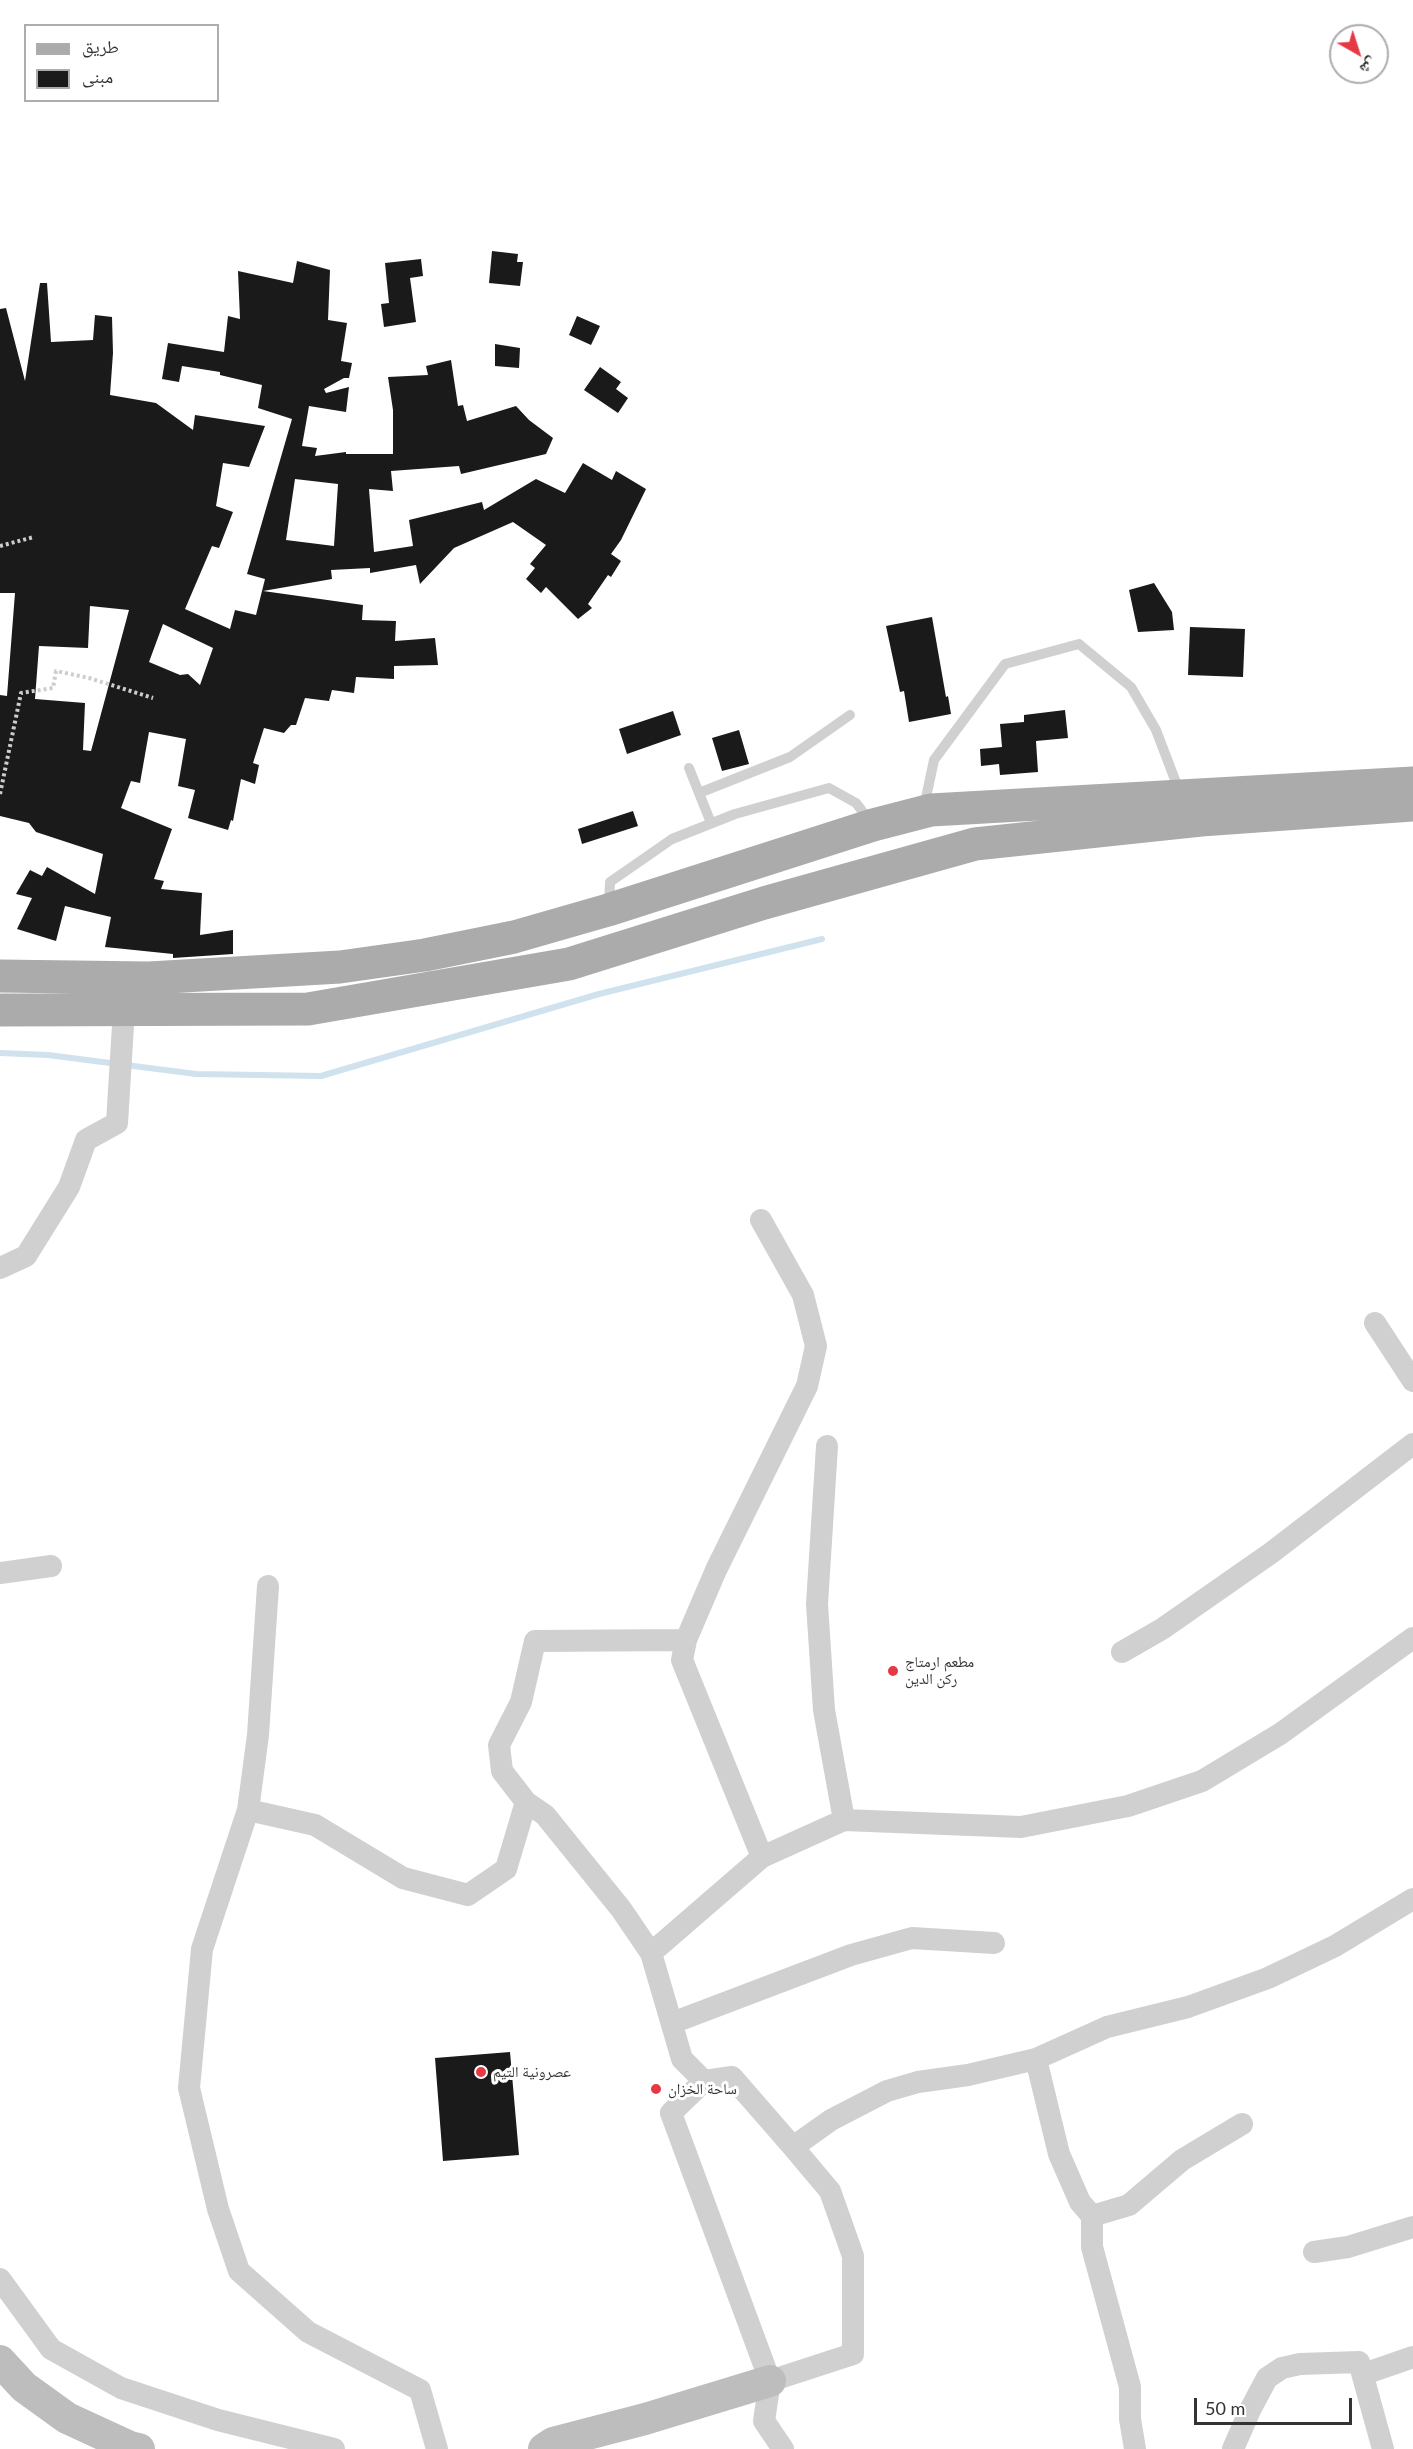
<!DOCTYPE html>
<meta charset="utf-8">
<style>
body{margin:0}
#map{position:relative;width:1413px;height:2449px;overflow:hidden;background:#fff;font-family:Lato,"Noto Naskh Arabic",sans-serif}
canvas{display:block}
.legend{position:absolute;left:24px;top:24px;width:195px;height:78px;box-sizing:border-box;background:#fff;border:2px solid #adadad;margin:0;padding:8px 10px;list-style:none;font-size:18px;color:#333}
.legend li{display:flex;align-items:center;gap:12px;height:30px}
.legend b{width:30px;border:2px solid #adadad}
.north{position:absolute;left:1329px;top:24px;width:60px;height:60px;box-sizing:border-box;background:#fff;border:2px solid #adadad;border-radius:50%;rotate:141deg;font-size:16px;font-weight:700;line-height:24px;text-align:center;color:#333}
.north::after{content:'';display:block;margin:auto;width:21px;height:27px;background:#e63946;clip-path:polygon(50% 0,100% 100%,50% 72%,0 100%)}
.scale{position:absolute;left:1194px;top:2398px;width:158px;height:27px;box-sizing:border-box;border:3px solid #333;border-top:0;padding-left:8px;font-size:18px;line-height:21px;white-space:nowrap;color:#333;-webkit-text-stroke:4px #fff;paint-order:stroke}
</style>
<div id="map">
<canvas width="1413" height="2449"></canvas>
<ul class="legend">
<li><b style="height:8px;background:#ababab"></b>طريق</li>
<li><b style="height:16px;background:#1a1a1a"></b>مبنى</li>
</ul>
<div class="north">ش</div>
<div class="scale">50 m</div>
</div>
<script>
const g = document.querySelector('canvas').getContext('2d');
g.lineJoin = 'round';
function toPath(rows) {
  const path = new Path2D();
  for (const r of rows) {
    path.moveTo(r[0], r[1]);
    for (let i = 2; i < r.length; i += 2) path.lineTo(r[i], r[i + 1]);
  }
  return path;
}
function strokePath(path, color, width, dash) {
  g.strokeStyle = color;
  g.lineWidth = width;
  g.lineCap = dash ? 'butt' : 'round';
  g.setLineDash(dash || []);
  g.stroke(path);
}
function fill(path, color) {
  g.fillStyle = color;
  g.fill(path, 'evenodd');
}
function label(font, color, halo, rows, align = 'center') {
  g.font = font + ' Lato,"Noto Naskh Arabic",sans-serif';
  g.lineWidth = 6;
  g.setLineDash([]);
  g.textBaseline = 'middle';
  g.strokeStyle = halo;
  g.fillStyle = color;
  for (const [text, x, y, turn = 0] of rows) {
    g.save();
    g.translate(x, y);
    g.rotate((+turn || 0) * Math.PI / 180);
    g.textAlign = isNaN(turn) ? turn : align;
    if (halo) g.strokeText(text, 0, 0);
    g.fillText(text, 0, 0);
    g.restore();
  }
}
strokePath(toPath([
 [0,1053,48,1055,196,1074,321,1076,599,994,822,939]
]), '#cfe2ee', 6);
fill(toPath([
 [492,251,518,254,517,262,523,262,520,286,489,283],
 [421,259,423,276,410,278,416,322,384,327,381,304,389,303,385,263],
 [297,261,330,270,328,320,347,323,341,361,352,363,349,378,344,378,324,389,326,393,349,387,346,412,309,406,302,446,317,448,315,456,346,452,346,454,393,454,393,410,388,377,428,375,426,366,451,360,458,406,463,405,467,421,516,406,529,420,553,438,546,454,461,474,459,466,391,471,393,491,369,489,374,552,413,546,409,520,482,502,484,510,536,479,565,493,583,463,612,480,616,471,646,489,621,540,611,554,621,561,611,577,608,575,588,604,592,608,578,619,546,587,541,593,526,579,535,568,530,564,546,545,513,522,454,548,420,584,416,565,370,573,370,568,331,570,332,579,263,591,363,605,362,620,396,621,395,641,435,638,438,665,394,666,394,679,356,677,354,693,332,690,329,701,305,698,296,725,291,725,284,733,264,728,253,763,259,765,255,784,241,779,233,821,231,820,228,830,188,818,195,790,178,786,186,739,149,732,140,783,131,781,121,808,172,829,154,879,164,881,161,889,202,893,200,935,233,930,233,954,173,958,173,954,105,947,111,917,65,906,56,941,17,929,32,898,16,894,30,870,42,876,47,867,95,894,103,854,36,832,29,823,0,816,0,695,7,696,15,593,0,593,0,309,6,308,25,381,40,283,47,283,51,342,93,340,95,315,112,317,113,353,110,395,156,403,193,430,195,415,265,426,249,467,223,463,216,506,233,512,219,548,212,546,185,609,230,629,235,610,256,615,265,579,247,574,292,419,258,408,262,385,220,375,220,372,182,366,179,382,162,379,168,343,224,352,228,316,240,319,238,271,293,283],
 [295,479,338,484,334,546,286,540],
 [90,606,129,610,91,751,83,750,85,703,35,699,39,646,88,648],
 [163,624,213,648,200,685,188,674,180,675,149,662],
 [577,316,600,326,591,345,569,335],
 [495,344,520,348,519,368,495,366],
 [600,367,621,382,616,389,628,398,618,413,584,390],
 [1154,583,1172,612,1174,630,1138,632,1129,590],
 [932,617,946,697,948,696,951,714,909,722,904,691,900,692,886,626],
 [1190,627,1245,629,1243,677,1188,675],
 [1065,710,1068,738,1036,741,1038,772,1000,775,999,764,981,766,980,749,1002,747,1000,724,1024,722,1024,715],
 [673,711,681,735,627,754,619,729],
 [739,730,749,764,722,771,712,738],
 [633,811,638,826,582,844,578,829],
 [510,2052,519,2155,443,2161,435,2058]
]), '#1a1a1a');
strokePath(toPath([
 [0,546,34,537],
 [0,794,21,693,53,688,56,671,89,678,153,698]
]), '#cdcdcd', 4, [3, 3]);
strokePath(toPath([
 [689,768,711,823],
 [699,793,790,757,850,715],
 [924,807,934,760,1005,664,1079,644,1131,687,1156,730,1180,793],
 [609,906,610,882,672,839,735,814,829,788,856,803,869,820]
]), '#d0d0d0', 10);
strokePath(toPath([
 [761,1220,803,1295,816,1346,807,1386,716,1570,686,1640,682,1660,762,1857],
 [0,1268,26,1256,69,1187,86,1140,117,1123,124,1009],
 [1375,1323,1413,1381],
 [827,1446,817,1604,824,1710,844,1820],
 [0,1573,51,1566],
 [268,1586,258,1735,248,1810,202,1949,189,2088,218,2209,239,2271,308,2332,420,2390,437,2449],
 [1122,1652,1162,1629,1271,1553,1413,1444],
 [248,1810,315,1825,403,1878,468,1895,506,1869,526,1802],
 [651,1953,621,1909,545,1815,526,1802,502,1771,499,1745,521,1702,535,1641,686,1640],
 [672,2023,851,1955,912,1938,994,1943],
 [1036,2059,1059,2154,1080,2202,1092,2216,1092,2247,1130,2387,1130,2419,1135,2449],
 [704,2081,671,2113,770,2381,764,2421,783,2449],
 [793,2147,831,2120,887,2091,918,2082,968,2075,1036,2059,1107,2027,1188,2007,1268,1978,1335,1946,1413,1899],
 [1092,2216,1129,2205,1182,2160,1242,2124],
 [1314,2252,1348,2247,1413,2227],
 [0,2279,51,2349,121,2388,218,2420,334,2449],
 [1364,2374,1413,2357],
 [770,2381,853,2354,853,2256,830,2191,793,2147,732,2077,704,2081,682,2059,651,1953,762,1857,844,1820,1021,1827,1128,1806,1202,1781,1280,1734,1413,1638],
 [1233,2449,1250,2410,1267,2378,1282,2368,1300,2364,1359,2362,1383,2449]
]), '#d0d0d0', 22);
strokePath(toPath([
 [0,2361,24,2387,67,2418,130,2447,139,2449],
 [544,2449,553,2443,645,2419,770,2381]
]), '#bdbdbd', 32);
strokePath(toPath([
 [0,976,149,978,340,967,425,955,514,937,608,910,873,825,931,810,1413,783],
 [0,1010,308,1009,569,964,764,903,975,844,1201,820,1413,805]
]), '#ababab', 33);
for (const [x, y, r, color] of [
 [893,1671,6,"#e63946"],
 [481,2072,6,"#e63946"],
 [656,2089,6,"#e63946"]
]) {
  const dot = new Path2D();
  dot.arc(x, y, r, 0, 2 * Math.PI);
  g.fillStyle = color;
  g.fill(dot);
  strokePath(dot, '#fff', 2);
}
label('15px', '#333', '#fff', [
 ["مطعم ارمتاج",905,1662],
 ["ركن الدين",905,1679],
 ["عصرونية التيم",493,2072],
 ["ساحة الخزان",668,2089]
], 'left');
</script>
